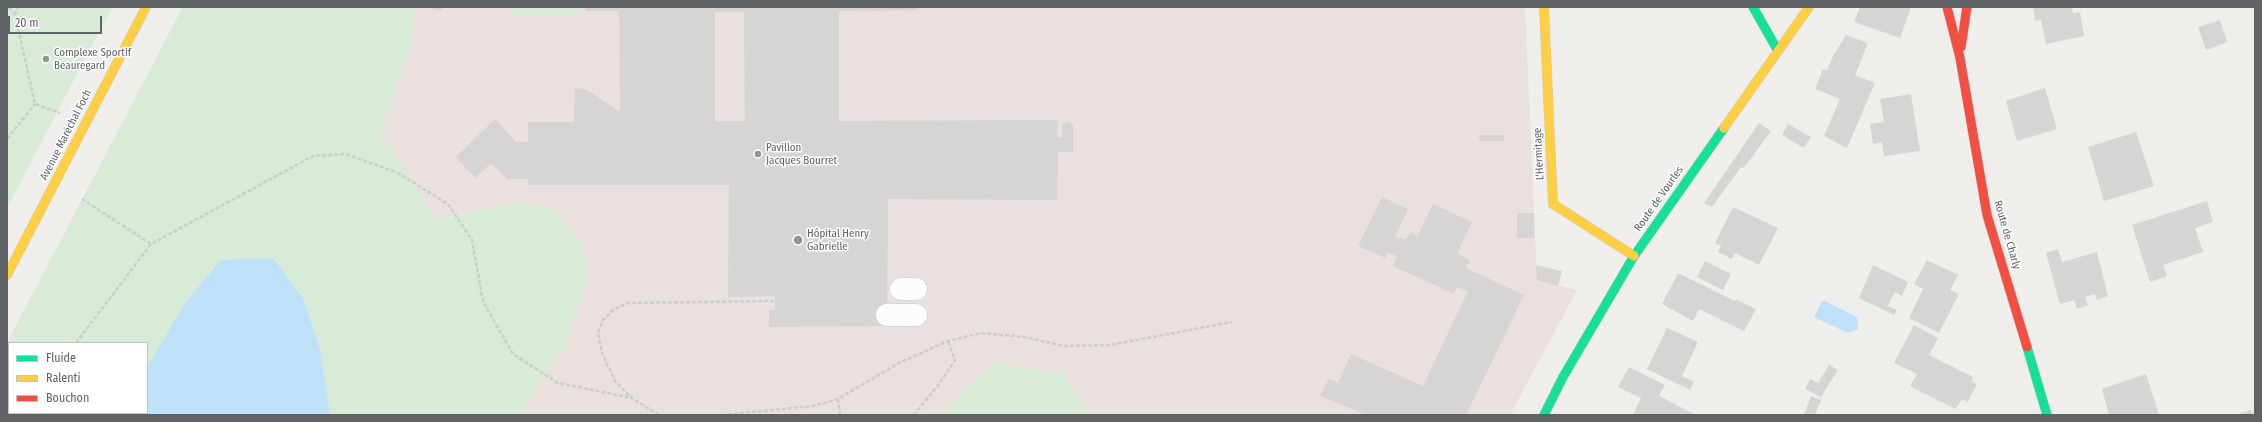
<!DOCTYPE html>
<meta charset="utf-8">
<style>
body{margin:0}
#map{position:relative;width:2262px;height:422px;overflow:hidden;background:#efeeea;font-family:"Fira Sans Condensed",sans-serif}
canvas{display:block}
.frame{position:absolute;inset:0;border:8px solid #5f6368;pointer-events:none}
.legend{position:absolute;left:8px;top:342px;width:140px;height:72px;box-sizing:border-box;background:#fff;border:1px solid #bfc1c3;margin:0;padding:5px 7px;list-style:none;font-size:12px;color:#5f6368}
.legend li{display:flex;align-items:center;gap:8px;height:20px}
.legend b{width:20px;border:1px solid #bfc1c3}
.scale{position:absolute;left:8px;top:16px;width:94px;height:18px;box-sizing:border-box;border:2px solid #5f6368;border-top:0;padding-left:5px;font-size:12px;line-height:14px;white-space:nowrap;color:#5f6368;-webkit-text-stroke:3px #fff;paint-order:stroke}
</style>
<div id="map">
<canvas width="2262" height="422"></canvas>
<div class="frame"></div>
<ul class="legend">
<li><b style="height:5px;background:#16e098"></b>Fluide</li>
<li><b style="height:5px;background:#ffcf43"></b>Ralenti</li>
<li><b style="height:5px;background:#f24e42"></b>Bouchon</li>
</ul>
<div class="scale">20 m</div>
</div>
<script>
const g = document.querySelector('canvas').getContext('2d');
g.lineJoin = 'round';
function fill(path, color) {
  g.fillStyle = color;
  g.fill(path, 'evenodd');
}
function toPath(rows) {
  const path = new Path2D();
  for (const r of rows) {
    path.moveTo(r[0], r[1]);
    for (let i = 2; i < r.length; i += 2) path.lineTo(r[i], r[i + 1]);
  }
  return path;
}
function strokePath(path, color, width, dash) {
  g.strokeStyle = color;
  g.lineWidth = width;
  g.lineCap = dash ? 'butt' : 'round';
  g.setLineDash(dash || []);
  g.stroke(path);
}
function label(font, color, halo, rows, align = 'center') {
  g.font = font + ' "Fira Sans Condensed",sans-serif';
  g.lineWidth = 3;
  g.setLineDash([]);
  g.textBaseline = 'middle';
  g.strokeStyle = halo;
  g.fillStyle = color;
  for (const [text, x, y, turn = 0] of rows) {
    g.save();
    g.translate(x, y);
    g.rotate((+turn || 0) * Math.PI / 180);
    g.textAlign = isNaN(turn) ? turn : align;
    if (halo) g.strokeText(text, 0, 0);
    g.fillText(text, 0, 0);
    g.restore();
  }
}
fill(toPath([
 [183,7,1525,7,1537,280,1577,290,1510,415,7,415,7,343],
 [9,343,147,343,147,413,9,413]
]), '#eae0de');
fill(toPath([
 [7,7,112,7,7,208],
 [183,7,415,7,410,50,380,132,435,218,524,202,556,210,581,244,589,274,563,350,527,403,524,415,7,415,7,343],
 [9,343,147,343,147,413,9,413],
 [511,7,578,7,578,16,511,16],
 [993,363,1062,373,1089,415,946,415,952,403]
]), '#d8ebd6');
fill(toPath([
 [273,258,303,298,320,349,330,415,139,415,139,413,147,413,147,368,185,303,221,260],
 [1823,300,1857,317,1858,329,1848,333,1814,317]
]), '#bfe0f9');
fill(toPath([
 [433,7,443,7,442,10,433,9],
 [586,7,917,7,917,10,839,11,839,121,1058,120,1057,137,1062,137,1062,124,1069,122,1073,125,1073,152,1058,152,1057,200,888,199,887,326,769,327,769,310,775,310,775,296,728,297,729,185,528,185,528,179,507,179,491,163,475,178,456,157,495,119,516,142,528,142,528,122,574,122,575,88,586,89,620,112,619,11,586,11],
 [715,12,744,12,745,121,715,121],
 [1860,7,1911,7,1900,38,1854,22],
 [2033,7,2072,7,2073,13,2080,12,2084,36,2046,44,2041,20,2035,21],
 [2220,20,2227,42,2206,50,2198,27],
 [1846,35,1868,43,1855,75,1875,83,1847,148,1824,136,1840,99,1815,89,1823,69,1827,71,1833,56],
 [2045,88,2057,129,2017,141,2006,101],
 [1911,94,1920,151,1884,156,1882,142,1873,144,1870,124,1884,122,1880,99],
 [1759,123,1771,131,1744,168,1741,167,1712,207,1704,203],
 [1788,124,1811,137,1804,148,1782,135],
 [2136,132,2154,186,2104,201,2088,147],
 [1479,135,1504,135,1504,141,1479,141],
 [1382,197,1408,209,1395,236,1406,240,1410,232,1418,236,1433,204,1472,222,1457,254,1470,260,1466,268,1524,295,1466,415,1366,415,1320,396,1329,379,1338,383,1351,354,1423,386,1468,291,1457,287,1454,294,1393,266,1397,256,1388,253,1385,258,1358,246],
 [2207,201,2213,222,2195,228,2203,252,2163,265,2167,276,2150,282,2132,225],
 [1733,207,1778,228,1759,265,1735,253,1732,259,1718,252,1721,246,1715,243],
 [1517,213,1534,213,1535,238,1517,238],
 [2058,249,2062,262,2097,252,2108,296,2097,300,2095,294,2085,297,2088,305,2077,309,2074,300,2060,304,2046,253],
 [1927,260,1958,275,1950,290,1959,294,1939,333,1909,318,1923,289,1914,284],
 [1705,261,1731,274,1723,290,1697,277],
 [1536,265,1562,271,1558,286,1537,280],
 [1873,265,1908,282,1902,296,1895,292,1888,306,1897,310,1894,315,1859,298],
 [1678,273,1735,301,1736,299,1756,309,1744,331,1699,309,1693,321,1662,304],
 [1914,325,1938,338,1929,355,1973,377,1971,381,1977,384,1968,402,1962,399,1956,409,1910,386,1917,374,1894,363],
 [1667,328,1698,342,1682,376,1694,382,1690,390,1647,369],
 [1829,365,1838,370,1821,397,1805,389,1810,379,1818,383],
 [1629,367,1665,385,1659,396,1696,415,1633,415,1641,398,1618,387],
 [2146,374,2159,415,2109,415,2102,389],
 [1811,396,1821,400,1815,415,1804,415],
 [2251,410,2253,415,2236,415]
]), '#d6d5d3');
const street = toPath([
 [901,289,916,289],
 [887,315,916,315]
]);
const fast = toPath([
 [1753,7,1778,51],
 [2027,347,2047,415],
 [1544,415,1563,377,1634,256,1724,128]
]);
const slow = toPath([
 [1544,7,1553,204,1634,256],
 [1724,128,1809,7],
 [7,275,146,7]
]);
const jam = toPath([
 [1947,7,1960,58,1987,215,2027,347],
 [1961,47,1967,7]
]);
strokePath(street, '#cbcccc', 23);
strokePath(fast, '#cacacb', 10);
strokePath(slow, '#cacacb', 10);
strokePath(jam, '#cacacb', 10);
strokePath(toPath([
 [9,7,15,15,35,104,60,113],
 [15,15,18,7],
 [7,139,35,104],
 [82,199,151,244,313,156,346,154,398,173,448,204,472,240,483,302,513,354,558,383,632,398],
 [76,343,151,244],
 [838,399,840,415],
 [15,415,16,413],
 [659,415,632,398,615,381,602,353,598,333,603,320,613,310,628,303,775,301],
 [722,415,812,406,838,399,899,363,948,341,981,333,1025,337,1064,346,1110,345,1232,322],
 [914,415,939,384,955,360,948,341]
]), '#cacfcc', 2.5, [4, 2]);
strokePath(street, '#fdfcfc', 22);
strokePath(fast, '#16e098', 9);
strokePath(slow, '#ffcf43', 9);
strokePath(jam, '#f24e42', 9);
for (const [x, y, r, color] of [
 [46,59,4,"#919496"],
 [758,154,4,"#919496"],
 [798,240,5,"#919496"]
]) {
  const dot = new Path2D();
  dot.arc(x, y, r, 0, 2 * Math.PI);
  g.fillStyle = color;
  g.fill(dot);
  strokePath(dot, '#fff', 1.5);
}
label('11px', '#5f6368', '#fff', [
 ["Complexe Sportif",54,53],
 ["Beauregard",54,66],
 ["Pavillon",766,148],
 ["Jacques Bourret",766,161],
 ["Hôpital Henry",807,234],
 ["Gabrielle",807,247]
], 'left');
label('11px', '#5f6368', '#fff', [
 ["Avenue Maréchal Foch",66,135,-63],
 ["L'Hermitage",1539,154,-93],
 ["Route de Vourles",1659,199,-55],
 ["Route de Charly",2007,235,74]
]);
</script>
